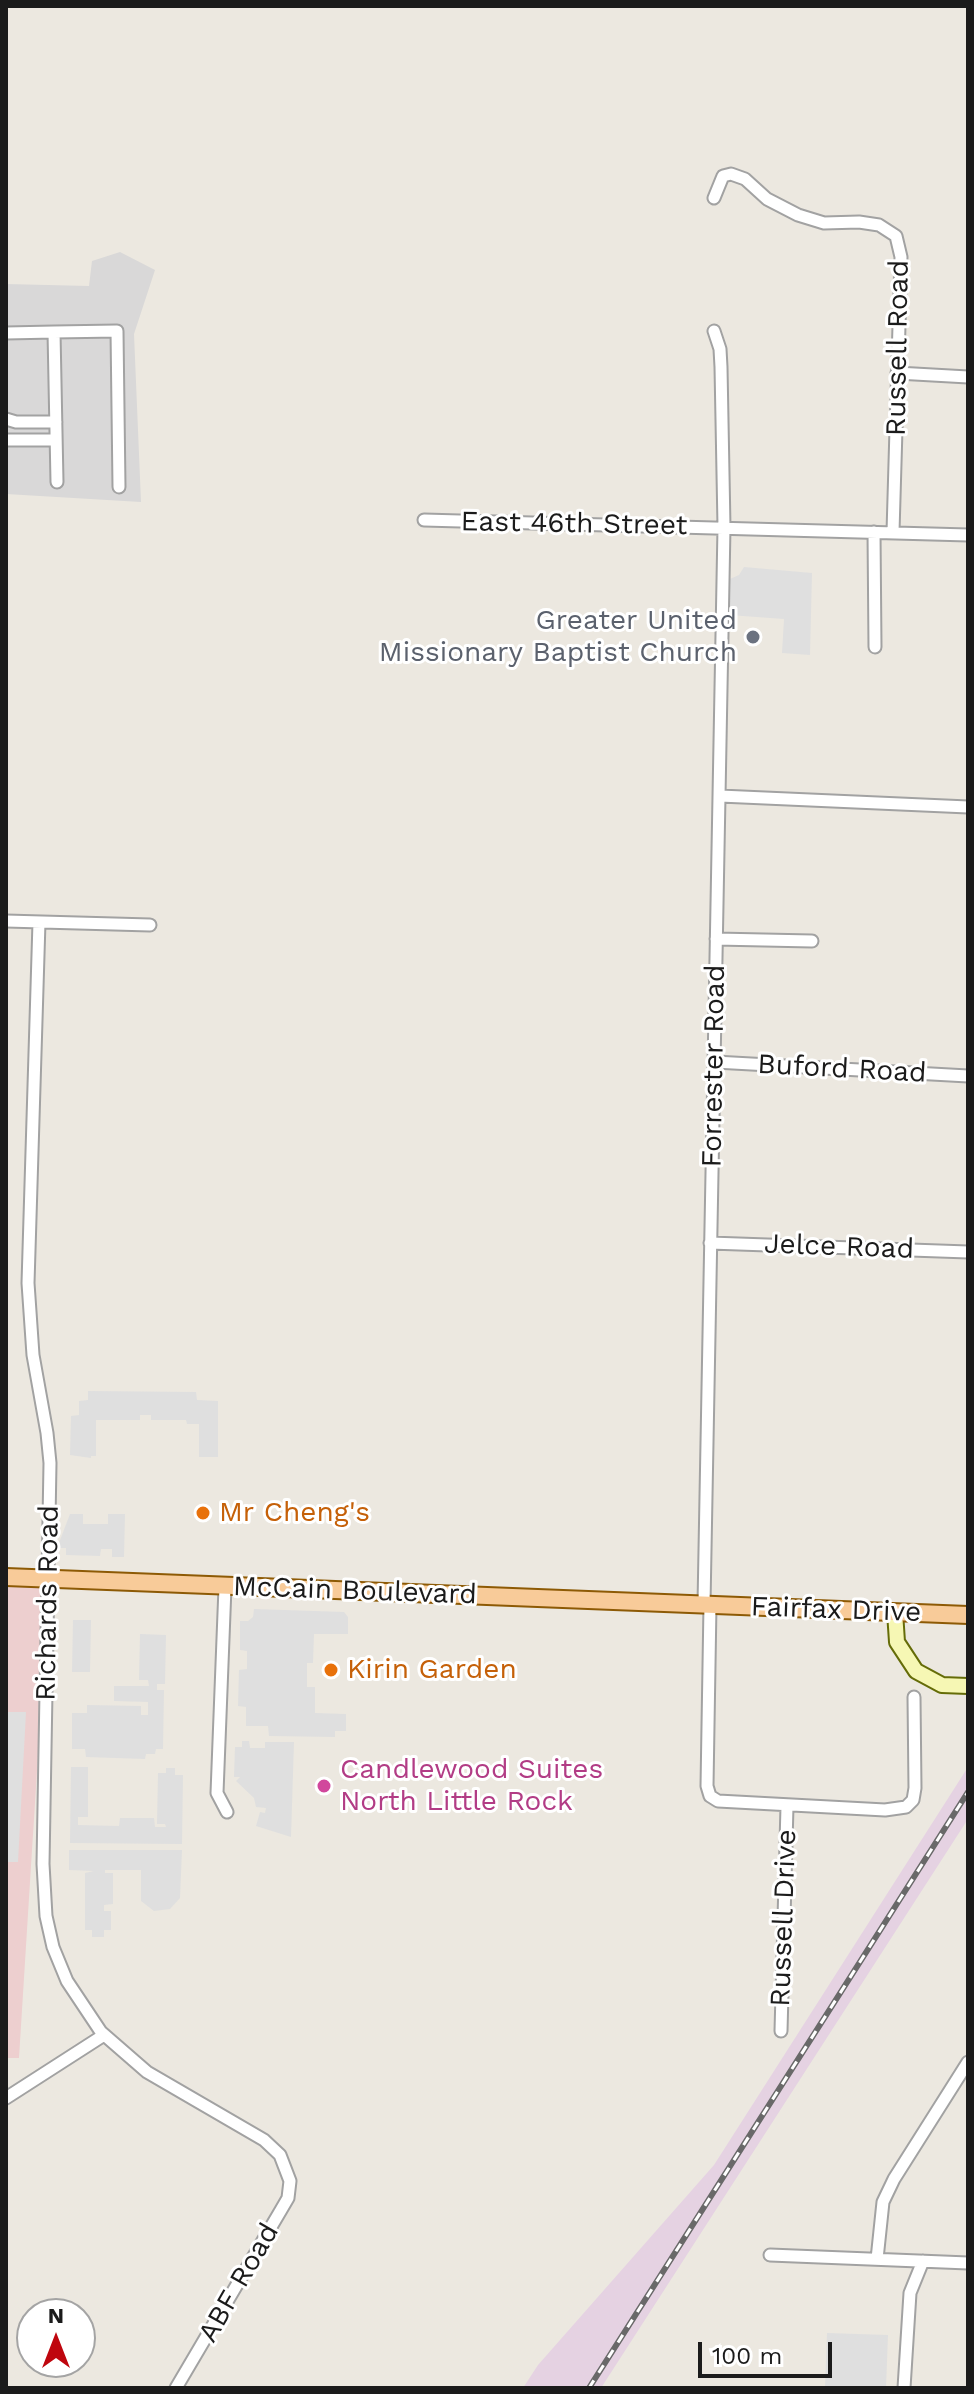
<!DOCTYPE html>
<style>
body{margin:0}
#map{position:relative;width:974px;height:2394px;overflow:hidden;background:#ece8e0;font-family:"Work Sans",sans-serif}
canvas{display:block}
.frame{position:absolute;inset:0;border:8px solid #1b1b1b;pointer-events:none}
.north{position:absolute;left:16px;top:2298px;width:80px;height:80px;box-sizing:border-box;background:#fff;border:2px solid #a4a4a4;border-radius:50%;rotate:0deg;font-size:22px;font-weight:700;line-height:32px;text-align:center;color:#1b1b1b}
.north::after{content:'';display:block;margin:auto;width:28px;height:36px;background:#bf060e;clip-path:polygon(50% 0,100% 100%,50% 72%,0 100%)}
.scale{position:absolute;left:698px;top:2342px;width:134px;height:36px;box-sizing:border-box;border:4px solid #1b1b1b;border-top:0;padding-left:10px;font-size:24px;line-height:28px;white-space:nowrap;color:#1b1b1b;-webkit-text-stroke:6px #fff;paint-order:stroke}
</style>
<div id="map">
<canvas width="974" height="2394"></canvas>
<div class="frame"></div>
<div class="north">N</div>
<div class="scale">100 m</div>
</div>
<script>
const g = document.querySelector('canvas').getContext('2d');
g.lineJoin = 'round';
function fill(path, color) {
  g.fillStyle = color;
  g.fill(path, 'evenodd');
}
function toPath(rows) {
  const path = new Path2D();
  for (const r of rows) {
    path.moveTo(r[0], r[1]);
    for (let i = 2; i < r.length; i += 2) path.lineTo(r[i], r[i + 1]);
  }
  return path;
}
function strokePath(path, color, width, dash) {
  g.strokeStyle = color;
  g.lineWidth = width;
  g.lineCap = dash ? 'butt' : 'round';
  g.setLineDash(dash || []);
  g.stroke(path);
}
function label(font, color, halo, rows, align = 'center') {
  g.font = font + ' "Work Sans",sans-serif';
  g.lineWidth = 6;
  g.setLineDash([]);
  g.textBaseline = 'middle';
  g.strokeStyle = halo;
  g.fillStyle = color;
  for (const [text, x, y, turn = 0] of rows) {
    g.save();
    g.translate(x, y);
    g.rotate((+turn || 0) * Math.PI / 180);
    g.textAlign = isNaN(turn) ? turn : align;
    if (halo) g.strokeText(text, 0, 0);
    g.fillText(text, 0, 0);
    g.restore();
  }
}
fill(toPath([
 [120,252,155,270,134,334,141,502,6,494,6,284,89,286,92,261]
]), '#d9d8d8');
fill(toPath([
 [6,1577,49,1579,19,2058,6,2058]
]), '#edcfcf');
fill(toPath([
 [968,1767,968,1819,601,2388,523,2388,538,2365,714,2165]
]), '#e5d2e2');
fill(toPath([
 [744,567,812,573,810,655,782,653,784,619,729,615,730,579,739,575],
 [88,1391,196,1392,197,1400,218,1401,218,1457,199,1457,199,1424,187,1424,186,1420,151,1420,151,1415,140,1415,140,1420,96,1420,96,1456,91,1456,91,1458,70,1455,71,1416,79,1415,79,1401,88,1400],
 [70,1514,83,1514,83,1524,108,1524,108,1514,125,1514,124,1557,112,1557,112,1549,101,1549,100,1556,66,1555,66,1548,57,1548],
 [254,1609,344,1612,348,1617,348,1634,314,1634,313,1663,307,1663,307,1687,315,1687,315,1713,346,1714,346,1731,335,1731,335,1737,269,1736,268,1726,246,1726,246,1707,238,1706,239,1670,247,1669,247,1651,240,1650,240,1621,248,1621,253,1617],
 [73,1620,91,1620,90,1672,72,1672],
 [140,1634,166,1635,165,1684,157,1684,157,1690,164,1690,163,1749,156,1749,155,1754,146,1754,145,1759,86,1757,85,1749,72,1749,72,1713,87,1713,87,1705,141,1706,141,1715,148,1715,148,1702,114,1701,114,1686,149,1686,148,1680,139,1680],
 [6,1712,26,1712,18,1862,6,1862],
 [242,1741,249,1741,250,1748,265,1748,265,1742,294,1742,291,1837,256,1826,260,1812,265,1813,266,1808,256,1807,254,1798,236,1781,240,1777,234,1777,235,1747,242,1747],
 [71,1767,88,1767,88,1817,78,1817,78,1825,119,1826,120,1818,154,1818,155,1827,166,1827,165,1824,157,1824,158,1773,166,1773,166,1768,175,1768,175,1775,183,1775,182,1844,70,1843],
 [69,1850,182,1850,180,1898,170,1909,154,1911,141,1901,141,1870,105,1870,105,1873,113,1873,113,1904,104,1905,104,1911,111,1911,111,1930,104,1930,104,1937,92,1937,92,1930,85,1930,85,1873,94,1871,69,1870],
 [827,2333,888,2335,886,2388,825,2388]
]), '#dfdfdf');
const street = toPath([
 [714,198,723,176,731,174,745,179,767,199,798,215,824,223,859,222,879,225,896,236,901,257,893,532],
 [54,332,117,331,119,487],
 [6,333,54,332,57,482],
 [897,373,968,377],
 [6,419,16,422,56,422],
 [6,440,56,440],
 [424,520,968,535],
 [874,532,875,647],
 [720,796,968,807],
 [6,921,150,925],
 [39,922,28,1283,33,1355,47,1433,50,1463,43,1864,46,1916,53,1947,67,1981,101,2032,147,2072,264,2140,280,2155,290,2181,288,2198,281,2210,176,2388],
 [716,939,812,941],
 [715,1062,968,1076],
 [710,1243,968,1252],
 [225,1587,217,1793,227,1812],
 [704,1604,724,527,721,367,720,349,714,331],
 [710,1605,707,1786,710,1796,718,1801,885,1810,906,1807,913,1800,915,1788,914,1697],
 [781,2031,787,1806],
 [6,2098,104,2035],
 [770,2255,968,2263],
 [877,2259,883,2202,894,2179,968,2062],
 [904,2388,910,2293,923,2261]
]);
const secondary = toPath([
 [895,1612,897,1642,916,1671,942,1685,968,1686]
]);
const primary = toPath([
 [6,1577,968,1615]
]);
strokePath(street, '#a2a2a2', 15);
strokePath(secondary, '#656c08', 18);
strokePath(primary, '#8d5a05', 20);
strokePath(street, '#fff', 11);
strokePath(secondary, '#f6f7b4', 14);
strokePath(primary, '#f8cb99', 16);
const rail = toPath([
 [589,2388,968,1792]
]);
strokePath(rail, '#696969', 6);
strokePath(rail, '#fff', 3, [9]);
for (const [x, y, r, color] of [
 [753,637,8,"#6b7280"],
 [203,1513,8,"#e8710a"],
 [331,1670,8,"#e8710a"],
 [324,1786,8,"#d1479c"]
]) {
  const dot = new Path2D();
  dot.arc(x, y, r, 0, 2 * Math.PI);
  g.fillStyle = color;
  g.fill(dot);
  strokePath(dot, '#fff', 3);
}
label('28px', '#1b1b1b', '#fff', [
 ["Russell Road",898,348,-89],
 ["East 46th Street",574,524,1],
 ["Forrester Road",714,1066,-89],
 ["Buford Road",842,1069,3],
 ["Jelce Road",839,1247,2],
 ["McCain Boulevard",355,1591,2],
 ["Richards Road",48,1603,-89],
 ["Fairfax Drive",836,1610,2],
 ["Russell Drive",784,1918,-88],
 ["ABF Road",239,2283,-60]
]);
label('28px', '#5b616d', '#fff', [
 ["Greater United",737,621],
 ["Missionary Baptist Church",737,653]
], 'right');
label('28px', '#c56008', '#fff', [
 ["Mr Cheng's",219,1513],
 ["Kirin Garden",347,1670]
], 'left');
label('28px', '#b23c85', '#fff', [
 ["Candlewood Suites",340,1770],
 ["North Little Rock",340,1802]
], 'left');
</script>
